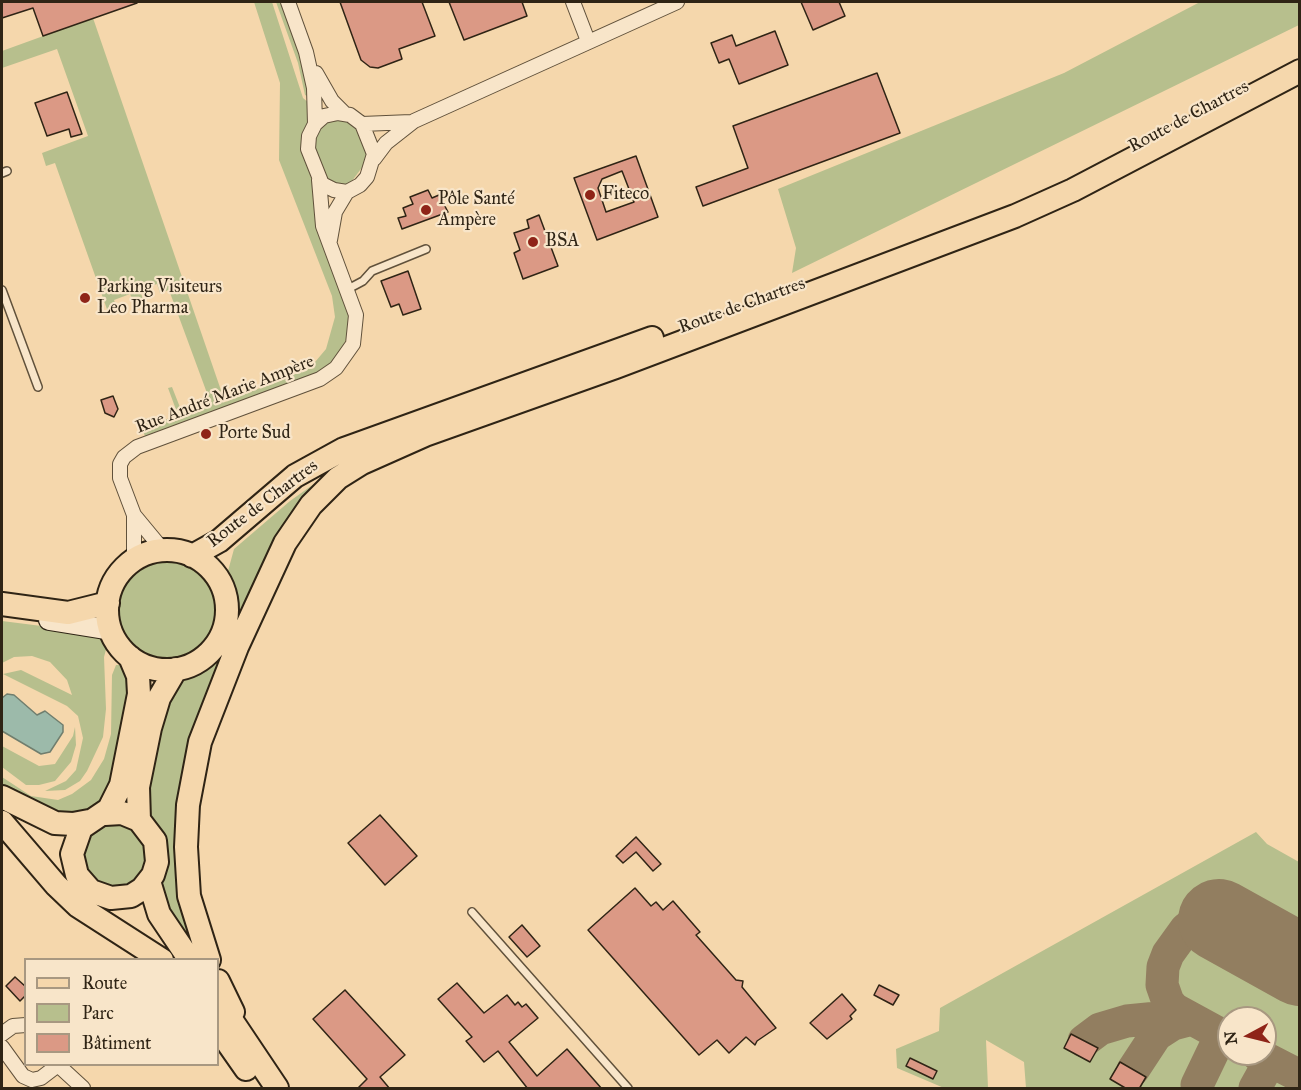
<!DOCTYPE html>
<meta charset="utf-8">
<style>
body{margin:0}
#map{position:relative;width:1301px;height:1090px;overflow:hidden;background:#f5d7ac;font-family:"IM FELL Great Primer",serif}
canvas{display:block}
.frame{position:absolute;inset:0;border:3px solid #2f2415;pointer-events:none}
.legend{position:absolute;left:24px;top:958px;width:195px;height:108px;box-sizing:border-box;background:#f8e5c9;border:2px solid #a89881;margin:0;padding:8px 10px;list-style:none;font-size:18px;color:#2f2415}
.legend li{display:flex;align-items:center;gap:12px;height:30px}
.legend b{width:30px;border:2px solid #a89881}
.north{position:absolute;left:1217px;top:1006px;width:60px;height:60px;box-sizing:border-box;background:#f8e5c9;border:2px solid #a89881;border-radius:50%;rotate:263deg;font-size:16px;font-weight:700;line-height:24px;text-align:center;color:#2f2415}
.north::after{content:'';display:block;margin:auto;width:21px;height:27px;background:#8f2418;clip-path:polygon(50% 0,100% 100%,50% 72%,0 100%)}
</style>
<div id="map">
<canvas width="1301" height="1090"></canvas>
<div class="frame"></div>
<ul class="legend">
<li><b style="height:8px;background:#f5d7ac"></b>Route</li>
<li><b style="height:16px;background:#b7bf8d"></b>Parc</li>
<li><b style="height:16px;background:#db9985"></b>Bâtiment</li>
</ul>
<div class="north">N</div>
</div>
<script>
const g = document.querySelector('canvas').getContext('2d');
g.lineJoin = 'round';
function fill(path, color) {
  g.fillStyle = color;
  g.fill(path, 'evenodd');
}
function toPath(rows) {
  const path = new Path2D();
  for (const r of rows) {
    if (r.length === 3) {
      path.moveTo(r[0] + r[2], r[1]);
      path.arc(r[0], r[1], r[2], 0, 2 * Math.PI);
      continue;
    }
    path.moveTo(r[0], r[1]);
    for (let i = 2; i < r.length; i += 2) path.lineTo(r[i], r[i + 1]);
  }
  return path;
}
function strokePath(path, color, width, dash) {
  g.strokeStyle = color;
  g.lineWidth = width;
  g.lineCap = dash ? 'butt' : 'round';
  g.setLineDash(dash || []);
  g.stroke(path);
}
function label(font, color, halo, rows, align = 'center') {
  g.font = font + ' "IM FELL Great Primer",serif';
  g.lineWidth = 4.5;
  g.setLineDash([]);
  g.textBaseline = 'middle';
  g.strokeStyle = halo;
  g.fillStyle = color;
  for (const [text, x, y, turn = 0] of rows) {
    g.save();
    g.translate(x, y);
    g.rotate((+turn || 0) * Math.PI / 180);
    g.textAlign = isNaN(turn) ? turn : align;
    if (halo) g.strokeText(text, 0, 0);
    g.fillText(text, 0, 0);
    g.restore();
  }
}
fill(toPath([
 [254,2,272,2,303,98,310,104,312,111,303,149,350,315,350,331,337,359,322,371,145,436,140,425,142,420,147,418,150,425,178,415,168,388,172,387,183,415,211,404,169,290,160,293,157,284,148,287,140,291,143,299,134,303,130,294,114,300,117,309,108,312,55,163,46,166,42,153,88,136,57,49,2,68,2,51,93,18,225,402,310,368,326,349,335,317,332,296,279,160,280,83],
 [276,2,282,2,304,63,309,97,305,95,298,63],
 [1200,2,1299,2,1299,25,792,273,796,248,778,189,1064,73],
 [346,119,355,125,369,158,349,185,333,184,324,176,313,146,316,132,328,120],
 [325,476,199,729,192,931,194,959,159,888,168,862,167,847,161,829,146,808,161,714,184,678,207,665,229,641,236,613,228,571,234,549,290,501],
 [167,610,53],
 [2,621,97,633,107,646,104,657,106,709,103,737,87,771,80,781,65,790,45,791,66,781,76,770,83,738,78,716,67,706,3,674,21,670,72,695,67,680,50,662,32,656,14,657,2,663],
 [116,665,123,665,130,689,116,773,102,802,72,818,2,792,2,777,31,796,58,800,72,794,91,780,104,759,111,734,112,675],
 [75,727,76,745,71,762,55,781,39,785,26,785,2,767,2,746,39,766,55,764,73,736],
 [124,823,143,836,148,865,130,886,102,887,83,867,84,840,101,824],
 [1256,832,1267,844,1299,862,1299,1088,1026,1088,1024,1062,986,1040,988,1088,944,1088,897,1068,896,1049,939,1031,940,1008],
 [1229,1018,1265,1018,1265,1054,1229,1054]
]), '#b7bf8d');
const water = toPath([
 [7,694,14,695,37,715,45,711,63,725,63,732,50,752,41,754,2,731,2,698,7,694]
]);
fill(water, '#9cbaaa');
strokePath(water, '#707e6e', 1.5);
strokePath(toPath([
 [1219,920,1202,917,1186,929,1168,954,1163,967,1162,985,1168,1002,1174,1009,1229,1039],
 [1084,1041,1100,1029,1127,1021,1168,1017,1189,1019],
 [1257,1054,1300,1076],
 [1133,1070,1156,1035,1173,1024,1188,1020],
 [1197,1085,1221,1035],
 [1255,1088,1270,1061]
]), '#927e60', 33);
strokePath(toPath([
 [1219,920,1300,965]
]), '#927e60', 82);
const building = toPath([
 [2,2,137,2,137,3,43,36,33,8,2,18,2,2],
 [340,2,422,2,435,36,399,49,402,59,378,68,370,67,361,60,340,2],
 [449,2,522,2,527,16,464,40,449,2],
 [801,2,839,2,845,16,813,30,801,2],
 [775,31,788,65,739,84,729,59,719,63,711,43,732,35,736,46,775,31],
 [877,73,900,133,703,206,696,187,748,168,733,126,877,73],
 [67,92,82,134,71,137,69,129,47,136,35,103,67,92],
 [636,156,658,217,597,240,574,178,636,156],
 [622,171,634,202,606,212,598,188,602,179,622,171],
 [428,190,432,198,439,195,448,212,402,229,398,218,406,216,403,208,413,204,410,197,428,190],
 [539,215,558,266,523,279,514,253,520,250,514,233,529,228,527,220,539,215],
 [408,271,421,309,403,315,399,304,391,307,381,281,408,271],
 [113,396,118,409,114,417,105,413,101,400,113,396],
 [380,815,417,856,385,885,348,843,380,815],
 [636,837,661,864,653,871,636,852,623,863,616,856,636,837],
 [635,888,651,906,656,902,663,910,673,901,700,932,696,935,736,980,743,981,742,987,776,1028,757,1041,755,1045,746,1037,729,1053,717,1040,699,1055,588,930,635,888],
 [522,925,540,946,527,957,509,937,522,925],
 [15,977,26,987,26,995,20,1001,6,986,15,977],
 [457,983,484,1013,507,995,515,1005,518,1002,522,1007,526,1004,538,1018,509,1042,537,1076,567,1049,602,1089,528,1089,498,1051,484,1062,466,1041,472,1037,438,999,457,983],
 [879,985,899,995,893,1005,874,995,879,985],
 [345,990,405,1055,380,1077,390,1089,357,1089,367,1079,313,1019,345,990],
 [842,994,856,1010,850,1016,852,1019,827,1039,810,1023,842,994],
 [1071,1034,1098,1048,1090,1062,1064,1048,1071,1034],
 [910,1058,937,1071,933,1079,906,1066,910,1058],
 [1120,1062,1146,1077,1139,1089,1127,1089,1110,1079,1120,1062]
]);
fill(building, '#db9985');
strokePath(building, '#2f2415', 1.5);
const service = toPath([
 [2,173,7,171],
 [348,289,363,281,372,271,426,249],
 [2,290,38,387],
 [472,912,628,1088]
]);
const minor = toPath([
 [288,2,306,52,314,88,315,124],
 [573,2,588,41],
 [316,73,332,101,345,114],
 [338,113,350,115,362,124,374,154,367,177,360,185,347,192,334,190,322,184,308,149,309,136,315,124,324,116,338,113],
 [362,124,411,122],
 [374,159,386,143,414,121,677,2],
 [330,240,335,212,347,192],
 [134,515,134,560],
 [163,550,134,515,120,478,120,464,124,457,137,447,320,379,336,368,353,344,356,315,323,226,319,180],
 [2,1034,13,1026,26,1025],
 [2,1047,23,1076,32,1080,41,1078,58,1065,83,1088]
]);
const secondary = toPath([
 [49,620,111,630]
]);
const primary = toPath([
 [167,610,60],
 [192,556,219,541,295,476,344,449,652,338],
 [2,604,68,613,108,603],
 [2,797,55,823,73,824,89,821],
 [105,814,122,813,139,820,155,841,157,862,153,875,142,889,131,896,111,898,91,891,77,875,72,854,81,828,109,809,121,785,139,694,138,676,130,657],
 [139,820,138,787,150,728,159,698,176,669],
 [2,822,56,885,78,906,162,960],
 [149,881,159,914,190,960],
 [209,960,189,896,186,847,188,805,200,742,237,647,285,543,311,505,338,478,362,463,425,435,616,367,1015,216,1073,190,1300,71],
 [218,981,233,1012],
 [218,1000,277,1088],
 [218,1029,246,1069]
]);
strokePath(service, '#60513b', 10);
strokePath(minor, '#60513b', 16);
strokePath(secondary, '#2f2415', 22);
strokePath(primary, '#2f2415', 26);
strokePath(service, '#f8e5c9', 7);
strokePath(minor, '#f8e5c9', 14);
strokePath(secondary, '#f8e5c9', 20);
strokePath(primary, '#f5d7ac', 22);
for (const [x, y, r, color] of [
 [590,195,6,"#8f2418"],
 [426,210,6,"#8f2418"],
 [533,242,6,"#8f2418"],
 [85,298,6,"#8f2418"],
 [206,434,6,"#8f2418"]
]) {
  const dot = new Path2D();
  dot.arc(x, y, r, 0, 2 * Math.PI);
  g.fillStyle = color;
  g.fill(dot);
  strokePath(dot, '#f8e5c9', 2);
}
label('18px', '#2f2415', '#f8e5c9', [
 ["Route de Chartres",1189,117,-28],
 ["Route de Chartres",742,306,-20],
 ["Rue André Marie Ampère",225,395,-21],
 ["Route de Chartres",263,504,-37]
]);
label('18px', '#2f2415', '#f8e5c9', [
 ["Fiteco",602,195],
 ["Pôle Santé",438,200],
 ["Ampère",438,221],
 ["BSA",545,242],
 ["Parking Visiteurs",97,288],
 ["Leo Pharma",97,309],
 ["Porte Sud",218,434]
], 'left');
</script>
